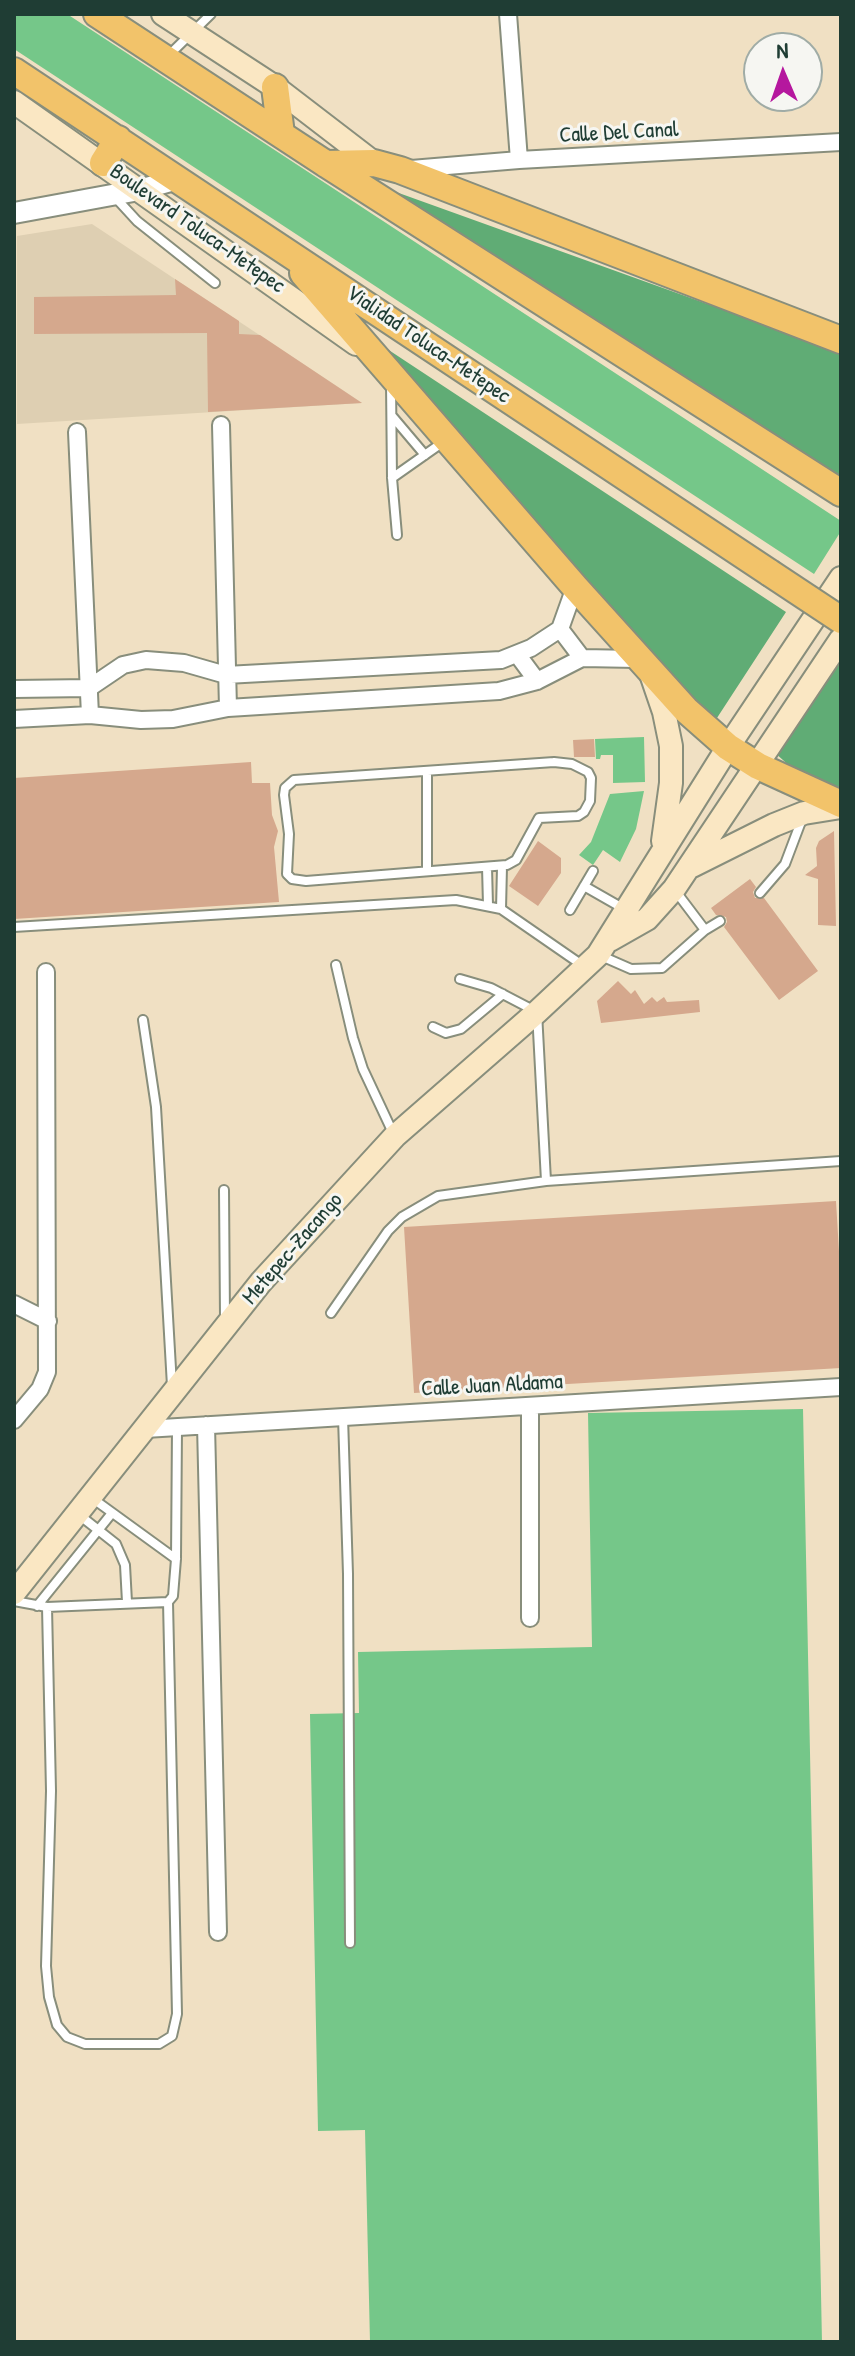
<!DOCTYPE html>
<style>
body{margin:0}
#map{position:relative;width:855px;height:2356px;overflow:hidden;background:#f0e0c3;font-family:"Patrick Hand",sans-serif}
canvas{display:block}
.frame{position:absolute;inset:0;border:16px solid #1f3d34;pointer-events:none}
.north{position:absolute;left:743px;top:32px;width:80px;height:80px;box-sizing:border-box;background:#f6f6f2;border:2px solid #a0aca6;border-radius:50%;rotate:358deg;font-size:22px;font-weight:700;line-height:32px;text-align:center;color:#1f3d34}
.north::after{content:'';display:block;margin:auto;width:28px;height:36px;background:#b5179e;clip-path:polygon(50% 0,100% 100%,50% 72%,0 100%)}
</style>
<div id="map">
<canvas width="855" height="2356"></canvas>
<div class="frame"></div>
<div class="north">N</div>
</div>
<script>
const g = document.querySelector('canvas').getContext('2d');
g.lineJoin = 'round';
function fill(path, color) {
  g.fillStyle = color;
  g.fill(path, 'evenodd');
}
function toPath(rows) {
  const path = new Path2D();
  for (const r of rows) {
    path.moveTo(r[0], r[1]);
    for (let i = 2; i < r.length; i += 2) path.lineTo(r[i], r[i + 1]);
  }
  return path;
}
function strokePath(path, color, width, dash) {
  g.strokeStyle = color;
  g.lineWidth = width;
  g.lineCap = dash ? 'butt' : 'round';
  g.setLineDash(dash || []);
  g.stroke(path);
}
function label(font, color, halo, rows, align = 'center') {
  g.font = font + ' "Patrick Hand",sans-serif';
  g.lineWidth = 6;
  g.setLineDash([]);
  g.textBaseline = 'middle';
  g.strokeStyle = halo;
  g.fillStyle = color;
  for (const [text, x, y, turn = 0] of rows) {
    g.save();
    g.translate(x, y);
    g.rotate((+turn || 0) * Math.PI / 180);
    g.textAlign = isNaN(turn) ? turn : align;
    if (halo) g.strokeText(text, 0, 0);
    g.fillText(text, 0, 0);
    g.restore();
  }
}
fill(toPath([
 [92,224,362,403,17,424,17,236]
]), '#decfb2');
fill(toPath([
 [14,14,67,14,841,521,841,531,814,574,14,49],
 [644,737,645,782,613,783,613,755,601,755,600,759,596,759,595,739],
 [644,791,636,829,620,862,603,850,593,865,579,855,591,842,610,794],
 [803,1409,822,2342,370,2342,365,2130,318,2131,310,1714,359,1713,358,1652,592,1647,588,1413]
]), '#75c789');
fill(toPath([
 [396,192,841,352,841,481],
 [372,339,786,612,715,721,697,708],
 [841,661,841,788,817,781,793,769,774,752]
]), '#60ac75');
fill(toPath([
 [175,279,239,321,239,334,260,335,362,403,208,412,207,333,34,334,34,297,176,295],
 [594,739,595,757,574,757,573,740],
 [251,762,252,783,270,783,272,815,278,831,274,847,279,902,14,919,14,778],
 [834,831,836,926,818,925,818,879,805,875,817,866,816,848,819,841],
 [538,841,561,858,561,873,538,906,509,886],
 [750,879,756,887,753,892,755,898,764,898,818,971,779,1000,724,927,727,922,726,917,716,915,711,908],
 [618,981,631,994,635,990,644,1004,652,997,657,1002,664,997,667,1002,699,1000,700,1012,601,1023,597,1001],
 [836,1201,841,1285,841,1368,414,1393,404,1227]
]), '#d5a88d');
const service = toPath([
 [168,56,211,14],
 [115,197,137,221,215,283],
 [391,384,392,478,397,535],
 [392,416,425,455],
 [392,478,446,440],
 [554,762,572,764,588,772,591,778,590,801,584,812,578,816,539,818,516,860,507,865,306,881,292,879,287,874,289,834,284,795,285,788,294,780,554,762],
 [427,771,427,870],
 [487,867,488,905],
 [584,886,626,910],
 [674,889,705,930],
 [760,893,785,864,802,819],
 [501,909,502,867],
 [570,910,593,871],
 [14,927,456,900,501,909,582,965],
 [599,955,631,969,662,968,705,930,720,921],
 [336,965,353,1038,363,1069,394,1135],
 [460,979,491,988,537,1012,546,1181],
 [143,1020,156,1107,172,1386],
 [433,1027,446,1033,461,1029,503,994],
 [224,1190,225,1318],
 [331,1313,388,1231,402,1217,438,1196,546,1181,841,1161],
 [343,1417,348,1574,350,1943],
 [92,1498,176,1559],
 [78,1514,116,1544,125,1565,127,1602],
 [14,1601,47,1607,168,1602,173,1596,176,1559,177,1428],
 [37,1606,112,1513],
 [47,1607,51,1791,46,1966,49,1997,57,2025,67,2037,85,2044,159,2044,172,2036,177,2014,168,1602]
]);
const minor = toPath([
 [508,14,519,160],
 [411,169,519,160,841,142],
 [221,425,228,708],
 [77,432,90,715],
 [560,629,582,658],
 [517,654,537,681],
 [14,689,89,688,123,665,146,660,184,663,226,675,501,660,531,648,560,629,575,587],
 [14,719,90,715,141,720,173,719,228,708,499,691,537,681,582,658,637,659],
 [14,1304,48,1321],
 [530,1406,530,1618],
 [14,1420,40,1389,47,1372,46,972],
 [206,1425,218,1932],
 [145,1429,841,1387]
]);
const tertiary = toPath([
 [14,213,139,190,178,179]
]);
const secondary = toPath([
 [163,14,275,87,374,163],
 [14,102,356,344],
 [651,674,664,712,671,746,671,783,663,841],
 [692,866,774,825,804,813,841,807],
 [610,940,647,919,674,889,841,639],
 [14,1593,261,1282,395,1136,537,1012,598,955,728,747,841,578]
]);
const trunk = toPath([
 [97,14,326,164,841,493],
 [14,71,770,573],
 [275,87,281,134],
 [103,163,118,139],
 [326,164,374,163,400,170,841,340],
 [303,273,575,587,686,710,728,747,758,766,841,804]
]);
strokePath(service, '#888e7c', 12);
strokePath(minor, '#888e7c', 20);
strokePath(tertiary, '#888e7c', 24);
strokePath(secondary, '#888e7c', 26);
strokePath(trunk, '#888e7c', 30);
strokePath(service, '#fff', 8);
strokePath(minor, '#fff', 16);
strokePath(tertiary, '#fff', 20);
strokePath(secondary, '#fae7c3', 22);
strokePath(trunk, '#f2c36a', 26);
const trunkBridge = toPath([
 [770,573,841,620]
]);
strokePath(trunkBridge, '#888e7c', 30, []);
strokePath(trunkBridge, '#f2c36a', 26);
label('22px', '#1f3d34', '#f6f6f2', [
 ["Calle Del Canal",619,133,-3],
 ["Boulevard Toluca-Metepec",197,229,35],
 ["Vialidad Toluca-Metepec",428,345,34],
 ["Metepec-Zacango",293,1249,-49],
 ["Calle Juan Aldama",492,1386,-3]
]);
</script>
